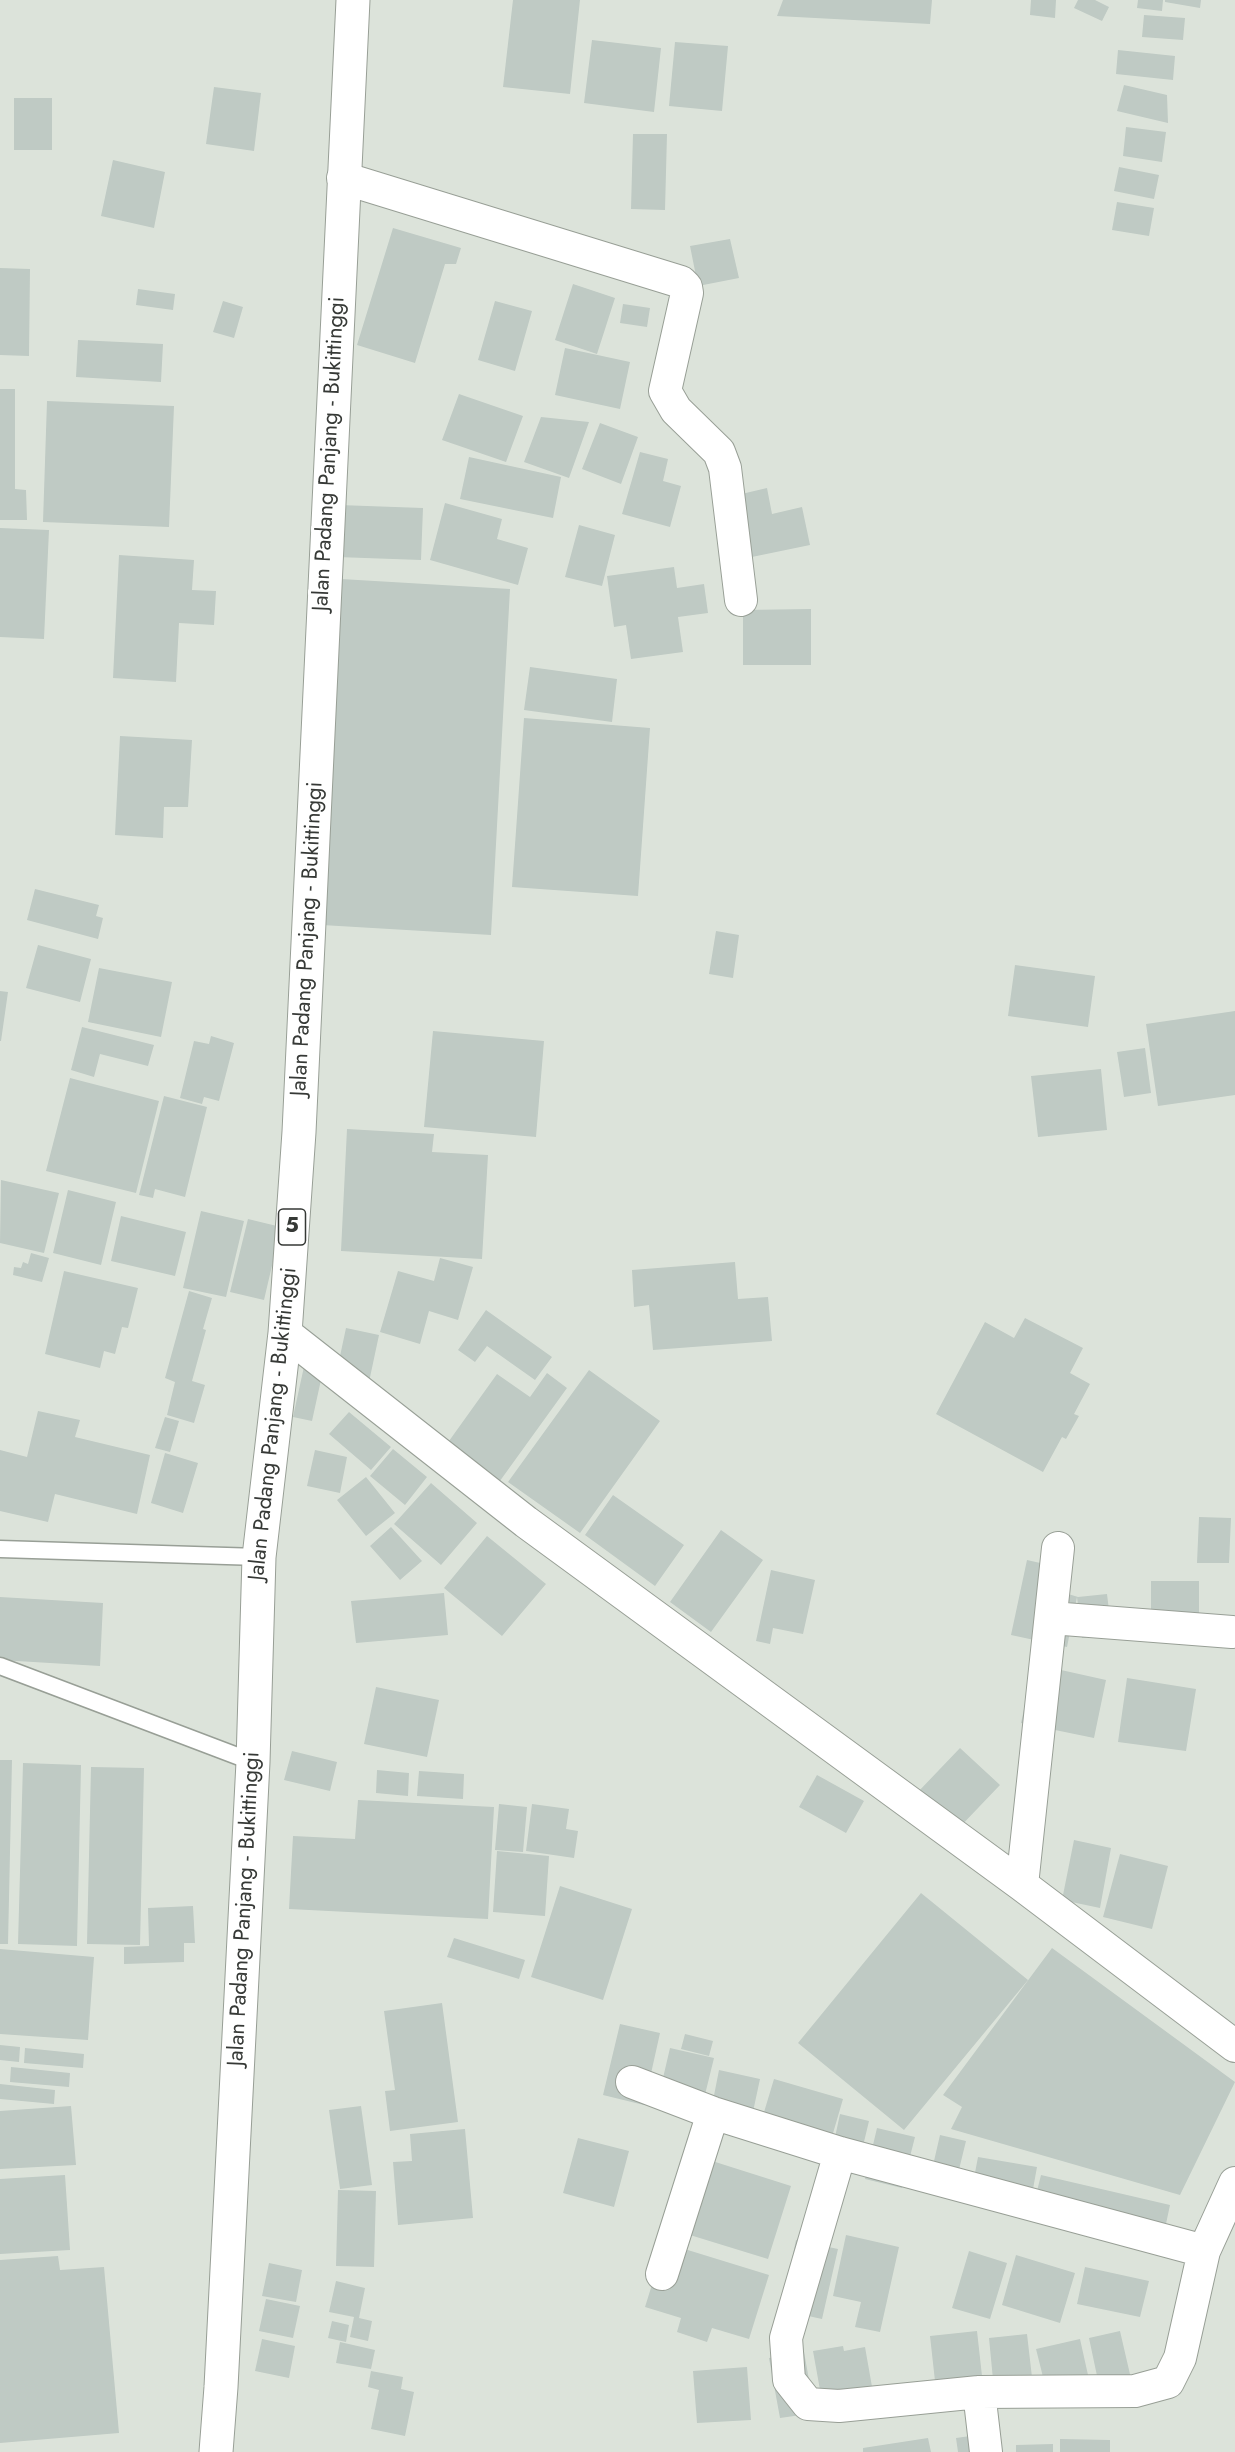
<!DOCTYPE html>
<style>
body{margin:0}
canvas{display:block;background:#dce3da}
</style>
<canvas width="1235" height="2452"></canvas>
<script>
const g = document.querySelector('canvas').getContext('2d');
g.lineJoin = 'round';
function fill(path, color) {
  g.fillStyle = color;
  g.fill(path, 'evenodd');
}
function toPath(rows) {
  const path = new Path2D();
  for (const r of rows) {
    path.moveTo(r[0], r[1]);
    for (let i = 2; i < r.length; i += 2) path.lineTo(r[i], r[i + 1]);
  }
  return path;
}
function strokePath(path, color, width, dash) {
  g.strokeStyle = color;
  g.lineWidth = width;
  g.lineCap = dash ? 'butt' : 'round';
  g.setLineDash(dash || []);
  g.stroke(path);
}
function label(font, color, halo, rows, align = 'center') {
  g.font = font + ' Jost,sans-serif';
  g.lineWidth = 6;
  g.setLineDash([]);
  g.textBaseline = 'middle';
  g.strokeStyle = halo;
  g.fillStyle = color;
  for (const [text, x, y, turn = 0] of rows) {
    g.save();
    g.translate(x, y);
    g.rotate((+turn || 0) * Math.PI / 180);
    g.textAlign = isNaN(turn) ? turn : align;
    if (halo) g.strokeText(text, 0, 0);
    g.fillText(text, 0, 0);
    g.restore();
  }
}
fill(toPath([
 [513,0,580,0,570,94,503,87],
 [783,0,932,0,930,24,777,16],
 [1031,0,1056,0,1055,18,1030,15],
 [1078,0,1095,0,1109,7,1102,21,1074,8],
 [1138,0,1163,0,1162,11,1137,8],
 [1165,0,1201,0,1200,8,1165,2],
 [1144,15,1185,18,1183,40,1142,37],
 [592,40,661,48,654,112,584,103],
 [675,42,728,46,722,111,669,106],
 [1118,50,1175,56,1173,80,1116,74],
 [1124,85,1167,95,1168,123,1117,111],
 [214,87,261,93,254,151,206,144],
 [14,98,52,98,52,150,14,150],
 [1126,127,1166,132,1162,162,1123,156],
 [633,134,667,134,665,210,631,209],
 [113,160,165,172,154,228,101,216],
 [1119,167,1159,175,1154,199,1114,191],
 [1117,202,1154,208,1149,236,1112,230],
 [393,228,461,248,456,264,445,264,415,363,357,345],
 [730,239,739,278,698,286,690,246],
 [0,268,30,269,29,356,0,355],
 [573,284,615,298,597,354,555,340],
 [138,289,175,294,173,310,136,305],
 [223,301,243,307,234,338,213,332],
 [495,301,532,311,515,371,478,360],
 [623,304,650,308,647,327,620,323],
 [78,340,163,344,161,382,76,377],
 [565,348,630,362,620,409,555,395],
 [0,389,15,389,15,489,26,490,27,520,0,520],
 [459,394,523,416,506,462,442,440],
 [47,401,174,406,169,527,43,522],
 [541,417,589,422,569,478,524,462],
 [600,423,638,437,621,484,582,469],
 [640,452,668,459,663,481,681,486,670,527,622,514],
 [469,457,561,477,553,518,460,499],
 [767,488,772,514,802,507,810,545,747,558,733,496],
 [445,503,502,519,497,539,528,548,518,585,430,560],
 [339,505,423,508,421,560,337,557],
 [579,525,615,535,602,586,565,577],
 [0,528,49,530,44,639,0,637],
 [119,555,194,560,192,590,216,591,214,625,179,623,176,682,113,678],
 [674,567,677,588,704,584,708,613,678,617,683,652,631,659,626,625,614,627,607,576],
 [341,579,510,589,491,935,322,925],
 [811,609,811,665,743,665,743,610],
 [530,667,617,679,612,722,524,710],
 [524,718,650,728,638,896,512,887],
 [120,736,192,740,188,807,164,807,163,838,115,835],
 [35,889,99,905,96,916,103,918,98,939,27,920],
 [716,931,739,935,733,978,709,974],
 [38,945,91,959,80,1002,26,988],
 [1015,965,1095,976,1088,1027,1008,1016],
 [99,968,172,982,161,1037,88,1022],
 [0,991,8,992,1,1041,0,1041],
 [1235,1011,1235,1095,1158,1106,1146,1024],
 [82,1027,154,1045,148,1066,100,1054,94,1077,71,1070],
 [433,1031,544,1041,536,1137,424,1127],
 [211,1036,234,1043,219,1101,204,1097,202,1104,180,1098,194,1041,209,1044],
 [1145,1048,1151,1093,1124,1097,1117,1052],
 [1101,1069,1107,1130,1038,1137,1031,1076],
 [70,1078,159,1101,136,1193,46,1171],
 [164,1096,207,1107,185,1197,155,1189,153,1198,139,1195],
 [347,1129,434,1134,432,1152,488,1155,482,1259,341,1251],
 [1,1180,59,1193,44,1253,0,1243],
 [68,1190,116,1202,101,1265,53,1253],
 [201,1211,244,1221,226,1297,183,1288],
 [121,1216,186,1232,175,1276,111,1261],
 [248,1219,281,1227,264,1300,230,1292],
 [31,1253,49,1258,42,1282,13,1275,14,1267,21,1268,23,1262,28,1264],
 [440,1258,473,1267,458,1320,429,1311,420,1344,380,1332,398,1271,434,1281],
 [735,1262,738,1299,768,1297,772,1341,653,1350,649,1305,634,1307,632,1270],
 [64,1271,138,1288,128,1328,122,1327,115,1354,104,1351,100,1368,45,1354],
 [189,1291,212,1298,203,1329,206,1330,192,1381,205,1385,194,1423,167,1415,175,1382,165,1378],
 [486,1310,552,1357,535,1380,487,1346,475,1362,458,1350],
 [1025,1318,1083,1348,1070,1373,1090,1384,1074,1414,1079,1416,1066,1439,1062,1437,1043,1472,936,1414,985,1322,1014,1338],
 [346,1328,379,1335,369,1382,336,1375],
 [305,1362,324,1366,312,1421,293,1417],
 [589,1370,660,1421,580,1533,508,1482],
 [547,1373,567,1388,497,1485,444,1448,497,1374,530,1397],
 [38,1411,80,1420,75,1437,150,1455,137,1514,55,1494,48,1522,0,1511,0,1450,27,1457],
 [349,1412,391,1447,371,1470,329,1434],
 [165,1417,179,1421,170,1452,155,1448],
 [393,1449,427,1477,405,1505,370,1476],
 [315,1450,347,1457,340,1493,307,1486],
 [165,1453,198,1463,183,1513,151,1503],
 [366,1477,395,1513,366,1536,337,1500],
 [431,1483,477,1523,441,1565,394,1524],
 [613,1495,684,1545,655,1586,585,1535],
 [1199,1517,1231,1518,1229,1563,1197,1563],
 [391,1527,422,1561,400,1580,370,1546],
 [721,1530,763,1560,711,1632,670,1602],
 [487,1536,546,1584,502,1636,444,1588],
 [1027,1560,1071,1570,1065,1593,1078,1597,1107,1594,1112,1635,1082,1638,1077,1597,1067,1647,1011,1635],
 [771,1570,815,1580,803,1634,773,1628,770,1644,756,1641],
 [1151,1581,1199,1581,1199,1638,1151,1637],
 [444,1593,448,1635,356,1643,351,1601],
 [0,1597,103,1603,100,1666,0,1660],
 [1034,1664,1106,1680,1094,1738,1021,1723],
 [1127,1678,1196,1689,1186,1751,1118,1742],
 [376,1687,439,1700,427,1757,364,1744],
 [960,1748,1000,1785,957,1830,917,1793],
 [292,1751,337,1762,330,1791,284,1780],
 [0,1760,12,1760,8,1944,0,1944],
 [23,1763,81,1765,77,1946,18,1944],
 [91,1767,144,1768,140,1945,87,1944],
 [377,1770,409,1773,408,1796,376,1793],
 [419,1771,464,1774,463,1799,417,1796],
 [817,1775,864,1801,846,1833,799,1807],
 [358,1800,494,1807,488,1919,289,1909,293,1836,355,1839],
 [499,1804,527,1807,523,1852,495,1850],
 [532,1804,569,1809,566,1829,578,1831,574,1858,526,1851],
 [1074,1840,1111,1848,1100,1908,1062,1900],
 [497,1851,549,1856,545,1916,493,1912],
 [1120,1854,1168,1866,1152,1929,1103,1917],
 [560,1886,632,1909,603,2000,531,1977],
 [921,1893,1028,1980,904,2130,798,2043],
 [193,1906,195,1943,184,1943,184,1962,124,1964,124,1947,149,1946,148,1908],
 [454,1938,525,1960,519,1979,447,1957],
 [1052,1948,1235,2082,1180,2195,951,2129,962,2107,943,2095],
 [0,1949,94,1957,88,2040,0,2034],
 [442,2003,458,2122,390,2131,385,2091,395,2090,384,2011],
 [620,2024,660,2033,644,2105,603,2095],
 [685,2034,713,2041,709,2056,681,2049],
 [0,2045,20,2047,19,2062,0,2060],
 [25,2048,84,2054,83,2068,24,2063],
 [670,2048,714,2058,699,2119,656,2108],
 [11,2067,70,2073,69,2087,10,2082],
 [719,2070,760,2079,748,2135,708,2126],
 [774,2079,843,2099,829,2147,755,2142],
 [0,2084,55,2090,54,2104,0,2099],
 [71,2106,76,2165,0,2169,0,2111],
 [361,2106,372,2185,340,2189,329,2110],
 [840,2114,869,2121,857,2171,829,2165],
 [877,2128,915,2137,902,2188,865,2179],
 [465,2129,473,2218,398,2225,393,2162,412,2161,410,2134],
 [940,2135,966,2141,953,2194,928,2187],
 [578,2138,629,2151,614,2207,563,2193],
 [687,2153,791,2186,768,2259,664,2227],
 [978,2157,1037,2167,1029,2211,970,2199],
 [65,2175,70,2250,0,2254,0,2179],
 [1041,2175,1170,2205,1163,2238,1033,2207],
 [338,2190,376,2191,374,2267,336,2266],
 [846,2235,899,2247,880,2332,855,2327,861,2302,833,2296],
 [796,2240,838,2249,822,2319,781,2310],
 [665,2243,769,2275,749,2339,712,2328,707,2342,677,2332,681,2318,645,2307],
 [969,2251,1007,2263,990,2319,952,2308],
 [1016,2255,1075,2273,1060,2323,1002,2305],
 [58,2256,60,2270,104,2267,119,2433,0,2443,0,2260],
 [269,2263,302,2270,296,2302,262,2296],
 [1085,2267,1149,2281,1140,2317,1077,2304],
 [336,2281,365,2288,359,2318,372,2321,368,2341,350,2337,354,2317,329,2312],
 [266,2299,300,2306,293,2338,259,2331],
 [332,2321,349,2325,346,2342,328,2338],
 [977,2331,983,2385,936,2390,930,2336],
 [1120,2331,1132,2383,1100,2390,1089,2338],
 [1027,2334,1033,2386,994,2390,989,2338],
 [262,2339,295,2346,289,2378,255,2371],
 [1080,2339,1090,2384,1047,2393,1036,2349],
 [340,2342,375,2350,371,2369,336,2363],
 [843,2346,844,2351,865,2347,874,2398,822,2401,813,2351],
 [804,2352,815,2413,780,2418,769,2358],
 [747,2367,751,2420,697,2423,693,2371],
 [371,2371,403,2377,401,2389,414,2392,405,2436,371,2429,379,2390,368,2387],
 [999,2432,1001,2452,958,2452,956,2438],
 [928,2438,931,2452,863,2452,863,2448],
 [1060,2439,1110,2440,1110,2452,1060,2452],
 [1053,2444,1053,2452,1016,2452,1016,2445]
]), '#bfcac4');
const lane = toPath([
 [0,1549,259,1557],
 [0,1666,253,1762]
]);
const street = toPath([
 [343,178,681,282,686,287,687,293,665,391,676,410,719,452,725,468,741,600],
 [285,1333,526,1522,1022,1885,1235,2046],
 [1051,1618,1232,1632],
 [1022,1885,1058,1548],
 [632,2082,713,2113,840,2153,1204,2251],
 [840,2153,786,2338,789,2380,808,2404,839,2406,979,2392,1135,2391,1168,2382,1180,2358,1204,2251,1235,2183],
 [662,2274,713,2113],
 [979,2392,986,2452]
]);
const highway = toPath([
 [216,2452,221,2387,253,1762,259,1557,285,1333,299,1132,353,0]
]);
strokePath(lane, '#989f96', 19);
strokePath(street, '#989f96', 34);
strokePath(highway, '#989f96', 35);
strokePath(lane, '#fff', 16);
strokePath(street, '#fff', 32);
strokePath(highway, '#fff', 33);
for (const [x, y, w] of [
 [292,1227,27]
]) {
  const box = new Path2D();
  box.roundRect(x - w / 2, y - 18, w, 36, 4.5);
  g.fillStyle = '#fff';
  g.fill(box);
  strokePath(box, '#363936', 1.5);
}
label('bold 21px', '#363936', null, [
 ["5",292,1227]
]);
label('22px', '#363936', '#fff', [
 ["Jalan Padang Panjang - Bukittinggi",330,454,-87],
 ["Jalan Padang Panjang - Bukittinggi",308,939,-87],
 ["Jalan Padang Panjang - Bukittinggi",274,1424,-84],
 ["Jalan Padang Panjang - Bukittinggi",245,1909,-87]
]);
</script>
